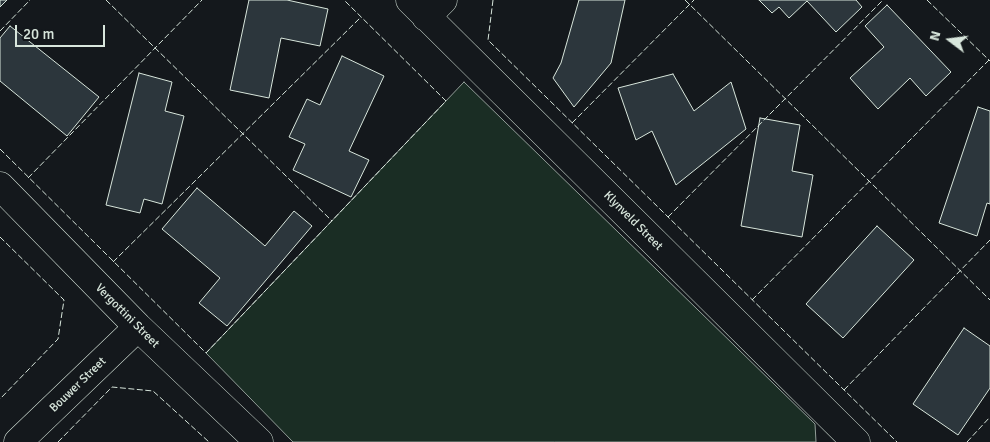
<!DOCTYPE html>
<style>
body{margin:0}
#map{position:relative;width:990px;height:442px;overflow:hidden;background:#14181c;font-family:Signika,sans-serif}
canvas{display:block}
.north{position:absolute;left:925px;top:15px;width:50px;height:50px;-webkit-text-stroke:4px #14181c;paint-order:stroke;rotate:285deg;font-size:14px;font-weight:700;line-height:20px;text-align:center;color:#d8e6dc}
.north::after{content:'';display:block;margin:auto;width:18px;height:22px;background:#d8e6dc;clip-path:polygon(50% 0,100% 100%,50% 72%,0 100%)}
.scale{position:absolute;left:15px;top:25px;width:90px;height:22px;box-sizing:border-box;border:2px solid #d8e6dc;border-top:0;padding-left:6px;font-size:15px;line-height:18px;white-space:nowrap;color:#d8e6dc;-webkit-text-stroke:4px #14181c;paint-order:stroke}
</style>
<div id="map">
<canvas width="990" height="442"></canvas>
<div class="north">N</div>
<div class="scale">20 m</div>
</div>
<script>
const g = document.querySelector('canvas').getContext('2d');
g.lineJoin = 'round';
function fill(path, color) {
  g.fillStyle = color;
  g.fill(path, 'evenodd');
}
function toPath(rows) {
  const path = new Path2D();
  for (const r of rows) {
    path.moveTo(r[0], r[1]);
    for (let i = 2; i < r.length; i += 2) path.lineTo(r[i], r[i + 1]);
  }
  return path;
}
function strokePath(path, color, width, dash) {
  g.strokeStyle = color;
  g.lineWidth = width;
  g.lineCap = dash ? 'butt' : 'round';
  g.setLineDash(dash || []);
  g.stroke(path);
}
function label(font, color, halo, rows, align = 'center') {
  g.font = font + ' Signika,sans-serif';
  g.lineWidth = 4;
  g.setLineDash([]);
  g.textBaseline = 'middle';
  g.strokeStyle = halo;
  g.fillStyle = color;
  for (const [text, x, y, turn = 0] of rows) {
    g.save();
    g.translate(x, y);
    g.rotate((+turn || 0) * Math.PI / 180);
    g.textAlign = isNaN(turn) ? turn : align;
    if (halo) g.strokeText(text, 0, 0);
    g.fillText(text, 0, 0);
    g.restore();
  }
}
const green = toPath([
 [464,82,815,424,816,442,293,442,206,353,464,82]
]);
fill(green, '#1a2d24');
strokePath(green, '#939e99', 1);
const building = toPath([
 [0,0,7,0,0,7,0,0],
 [249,0,287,0,328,9,320,46,281,38,269,98,230,90,249,0],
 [579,0,625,0,611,63,574,107,553,78,561,63,579,0],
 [759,0,856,0,862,7,836,32,807,1,789,18,779,7,772,13,759,0],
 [887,5,951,72,926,96,910,78,878,109,850,78,884,47,865,26,887,5],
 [10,26,99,97,67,136,0,81,0,38,10,26],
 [342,56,384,76,349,151,369,160,351,197,293,170,305,144,289,137,307,99,320,105,342,56],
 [139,73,172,82,165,111,184,116,162,204,144,199,140,213,106,205,139,73],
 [673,74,694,111,731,82,746,129,676,185,652,131,636,140,618,88,673,74],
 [978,107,990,111,990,204,987,203,977,236,939,223,978,107],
 [760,118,800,125,792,171,813,175,802,237,741,226,760,118],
 [197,188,265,246,294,211,312,226,227,326,199,303,220,278,162,229,197,188],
 [877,226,914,260,843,338,806,304,877,226],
 [964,328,990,346,990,388,958,435,913,404,964,328]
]);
fill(building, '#2c363c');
strokePath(building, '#d8e6dc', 1);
const minor = toPath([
 [410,0,856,442],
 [426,17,443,0],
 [0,186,138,327,259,442],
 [18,442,138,327]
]);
strokePath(minor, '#d8e6dc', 29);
strokePath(minor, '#14181c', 28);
strokePath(toPath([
 [106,0,332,221],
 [493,0,488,40,897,442],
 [685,0,990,300],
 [927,0,990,61],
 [0,31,30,0],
 [572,123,694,0],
 [0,149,206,353,446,101,344,0],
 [28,178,202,0],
 [668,217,883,0],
 [0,237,64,300,58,339,0,399],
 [113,262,361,17],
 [752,300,989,60],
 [844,390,990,240],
 [58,442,112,387,153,391,209,442],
 [967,442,990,417]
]), '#d8e6dc', 1, [6, 2.5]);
label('12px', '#d8e6dc', '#14181c', [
 ["Klynveld Street",633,221,45],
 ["Vergottini Street",127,316,45],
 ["Bouwer Street",78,385,-44]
]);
</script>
